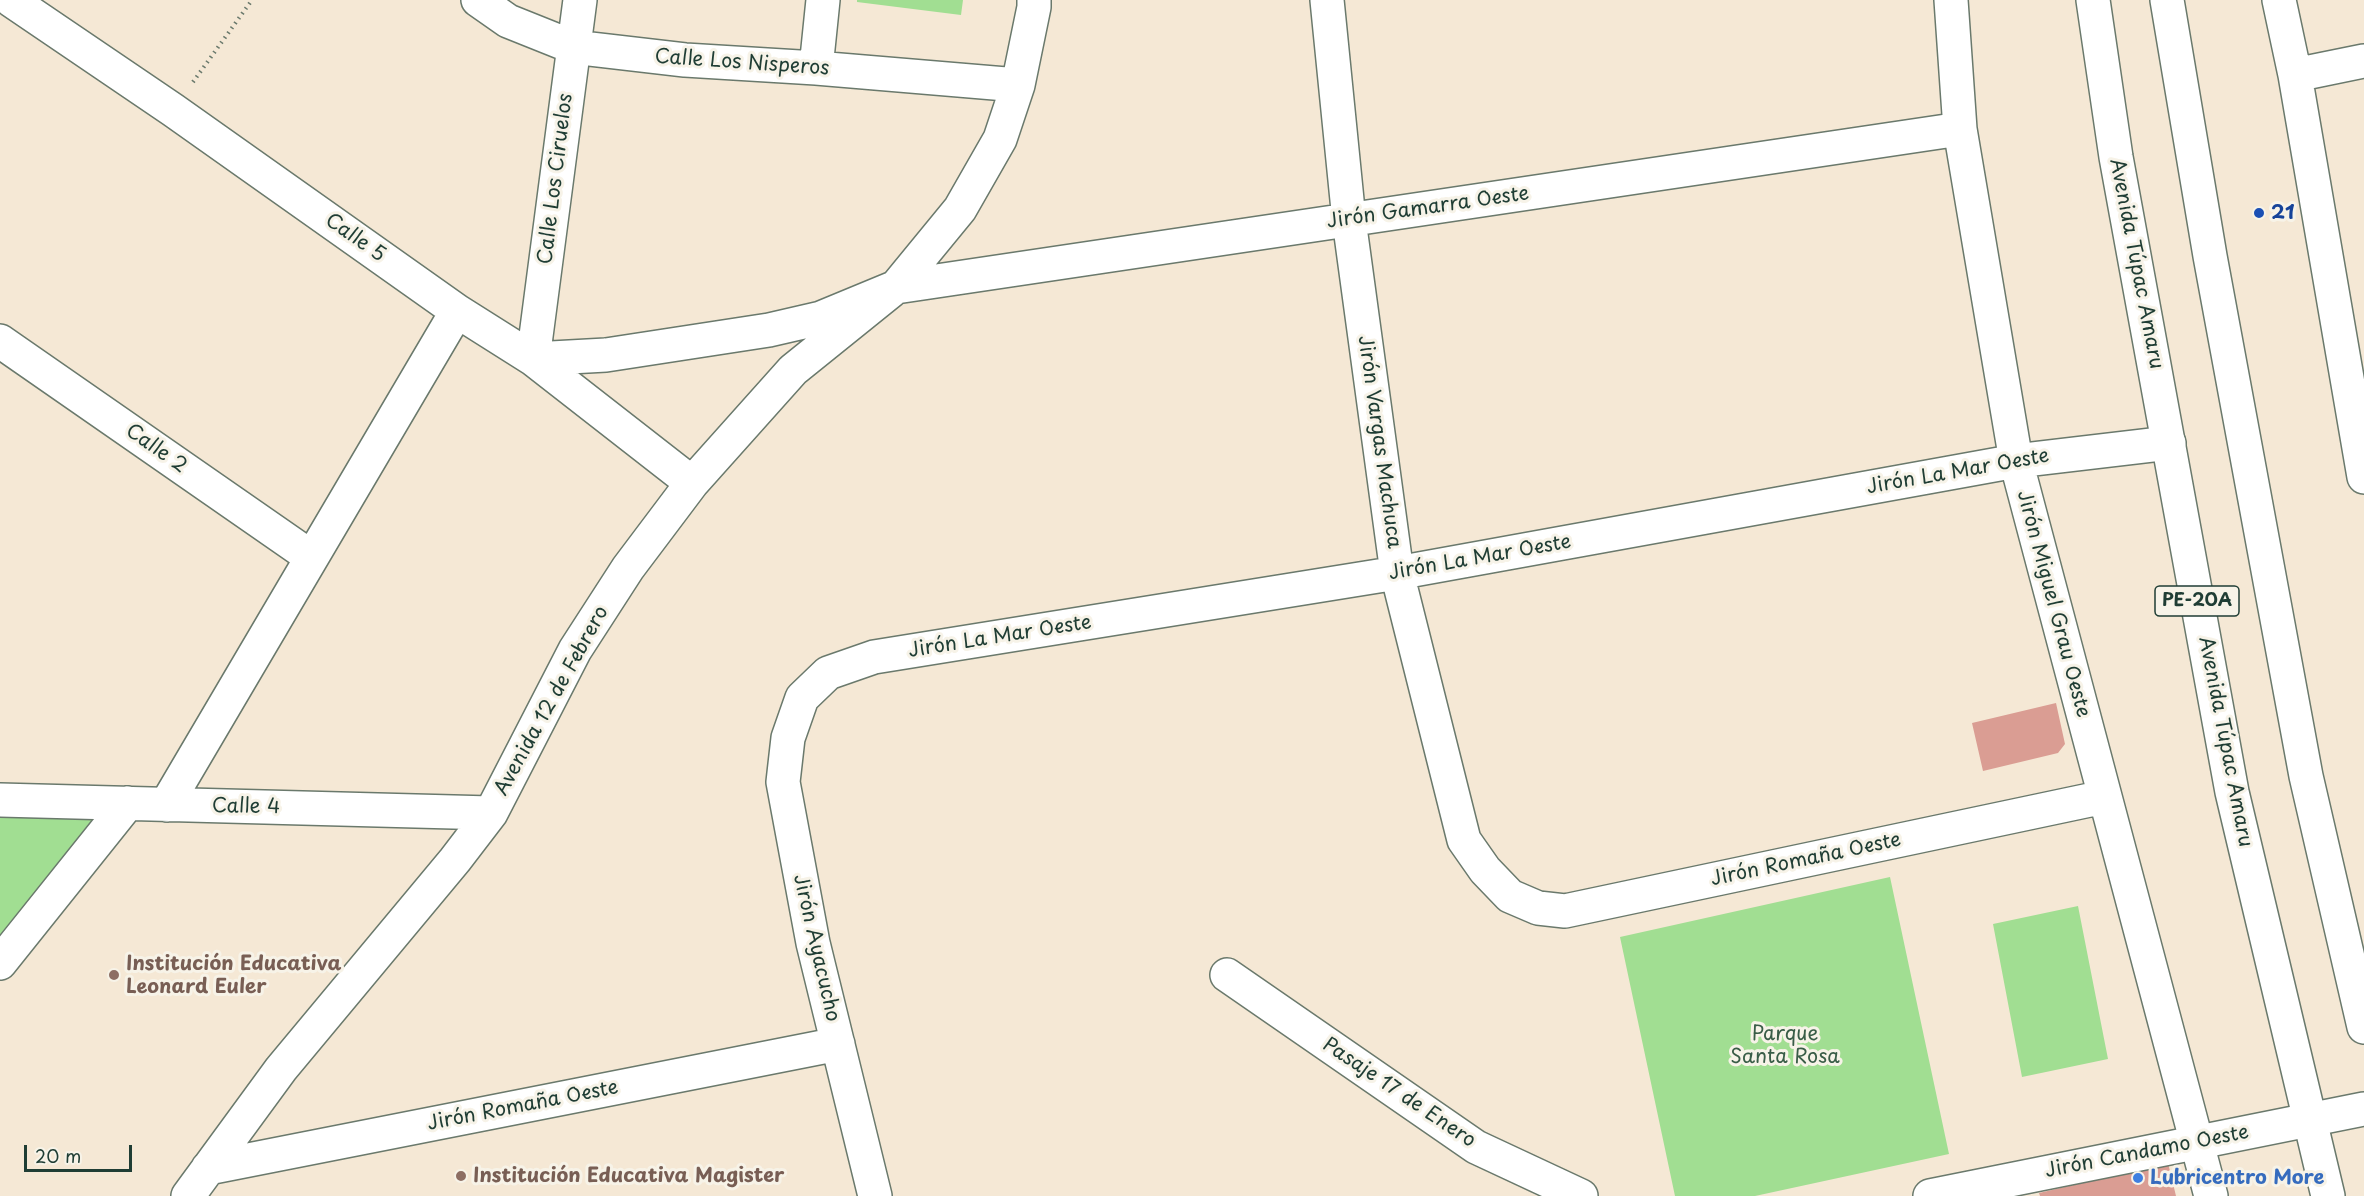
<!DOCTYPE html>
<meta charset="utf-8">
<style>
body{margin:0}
#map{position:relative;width:2364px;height:1196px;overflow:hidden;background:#f5e8d5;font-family:"Playpen Sans",sans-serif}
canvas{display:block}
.scale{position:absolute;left:24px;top:1145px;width:108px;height:27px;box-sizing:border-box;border:3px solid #1f3d34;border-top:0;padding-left:8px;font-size:18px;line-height:21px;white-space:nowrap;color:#1f3d34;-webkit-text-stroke:4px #f7f3e8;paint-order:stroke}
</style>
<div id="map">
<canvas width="2364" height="1196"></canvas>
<div class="scale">20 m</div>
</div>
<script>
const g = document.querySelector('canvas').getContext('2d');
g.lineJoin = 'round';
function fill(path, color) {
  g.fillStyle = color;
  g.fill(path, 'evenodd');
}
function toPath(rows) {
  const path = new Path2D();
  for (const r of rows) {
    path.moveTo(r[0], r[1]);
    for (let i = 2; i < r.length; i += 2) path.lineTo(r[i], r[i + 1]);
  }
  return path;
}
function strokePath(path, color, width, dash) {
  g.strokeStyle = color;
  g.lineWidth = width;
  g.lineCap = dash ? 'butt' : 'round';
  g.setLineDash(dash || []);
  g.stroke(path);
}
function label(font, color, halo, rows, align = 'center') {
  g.font = font + ' "Playpen Sans",sans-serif';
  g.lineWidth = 6;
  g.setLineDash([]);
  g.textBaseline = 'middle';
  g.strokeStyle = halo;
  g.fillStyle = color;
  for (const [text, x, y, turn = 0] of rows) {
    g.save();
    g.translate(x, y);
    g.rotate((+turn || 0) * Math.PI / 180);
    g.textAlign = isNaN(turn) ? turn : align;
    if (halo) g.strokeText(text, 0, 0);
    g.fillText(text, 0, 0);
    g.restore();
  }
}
fill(toPath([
 [857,0,963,0,961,15,857,2],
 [0,817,100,820,0,948],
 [1890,877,1949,1154,1755,1196,1675,1196,1620,937],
 [2078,906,2108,1059,2022,1077,1993,924]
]), '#a1de92');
fill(toPath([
 [2056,703,2065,744,2058,753,1983,771,1972,723],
 [2168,1163,2176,1196,2040,1196,2039,1193]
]), '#da9d93');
const minor = toPath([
 [11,0,173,110,457,311,533,359,692,483],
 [478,0,508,21,573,47,685,60,816,68,1018,85],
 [580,0,533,359,606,355,769,330,821,318,896,287,1960,129],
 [1327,0,1349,220,1397,573,1464,840,1485,870,1510,896,1538,908,1565,911,2104,797],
 [1951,0,1960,129,2016,461,2211,1196],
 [2279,0,2295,75,2364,477],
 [816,68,823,0],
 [2295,75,2364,61],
 [0,341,311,557],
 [0,800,491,813],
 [166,805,457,311],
 [0,963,128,803],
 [1227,975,1476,1147,1581,1196],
 [208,1168,838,1044],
 [188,1196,281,1069,455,860,491,813,575,650,628,568,692,483,793,370,896,287,960,209,1000,139,1018,85,1034,7,1034,0],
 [875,1196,813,943,783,782,788,738,802,698,828,673,874,657,1397,573,2016,461,2169,443],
 [1930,1196,2364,1109]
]);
const trunk = toPath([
 [2093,0,2116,157,2232,792,2328,1196],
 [2167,0,2210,256,2306,776,2364,1027]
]);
strokePath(minor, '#6a796c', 36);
strokePath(trunk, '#6a796c', 36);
strokePath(toPath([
 [193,82,252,0]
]), '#6a796c', 4, [1.5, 4.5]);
strokePath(minor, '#fff', 33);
strokePath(trunk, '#fff', 33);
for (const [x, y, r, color] of [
 [2259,213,6,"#1a4fb4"],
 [114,975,6,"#8d6e63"],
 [461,1176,6,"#8d6e63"],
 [2138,1178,6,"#3f7fe0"]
]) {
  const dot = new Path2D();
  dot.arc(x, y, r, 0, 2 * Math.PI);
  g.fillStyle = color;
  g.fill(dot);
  strokePath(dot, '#f7f3e8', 2);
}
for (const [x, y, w] of [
 [2197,601,84]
]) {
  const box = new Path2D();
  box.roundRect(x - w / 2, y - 15, w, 30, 4.5);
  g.fillStyle = '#f7f3e8';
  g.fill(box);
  strokePath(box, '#1f3d34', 1.5);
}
label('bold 18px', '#1f3d34', null, [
 ["PE-20A",2197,601]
]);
label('20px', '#1f3d34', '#f7f3e8', [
 ["Calle Los Nisperos",742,63,4],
 ["Calle Los Ciruelos",556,179,-83],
 ["Jirón Gamarra Oeste",1428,208,-8],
 ["Calle 5",355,238,35],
 ["Avenida Túpac Amaru",2136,264,79],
 ["Jirón Vargas Machuca",1379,442,82],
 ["Calle 2",156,449,35],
 ["Jirón La Mar Oeste",1958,472,-10],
 ["Jirón La Mar Oeste",1480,558,-10],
 ["Jirón Miguel Grau Oeste",2053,604,75],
 ["Jirón La Mar Oeste",1000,637,-9],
 ["Avenida 12 de Febrero",552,701,-61],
 ["Avenida Túpac Amaru",2225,742,79],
 ["Calle 4",246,807,1],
 ["Jirón Romaña Oeste",1806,860,-12],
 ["Jirón Ayacucho",816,948,77],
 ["Pasaje 17 de Enero",1399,1093,34],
 ["Jirón Romaña Oeste",523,1106,-11],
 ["Jirón Candamo Oeste",2147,1152,-11]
]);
label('bold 20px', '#164399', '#f7f3e8', [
 ["21",2271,213]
], 'left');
label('bold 20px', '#785e54', '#f7f3e8', [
 ["Institución Educativa",126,964],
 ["Leonard Euler",126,987],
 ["Institución Educativa Magister",473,1176]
], 'left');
label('20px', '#395d47', '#f7f3e8', [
 ["Parque",1785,1034],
 ["Santa Rosa",1785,1057]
]);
label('bold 20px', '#366cbe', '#f7f3e8', [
 ["Lubricentro More",2150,1178]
], 'left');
</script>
